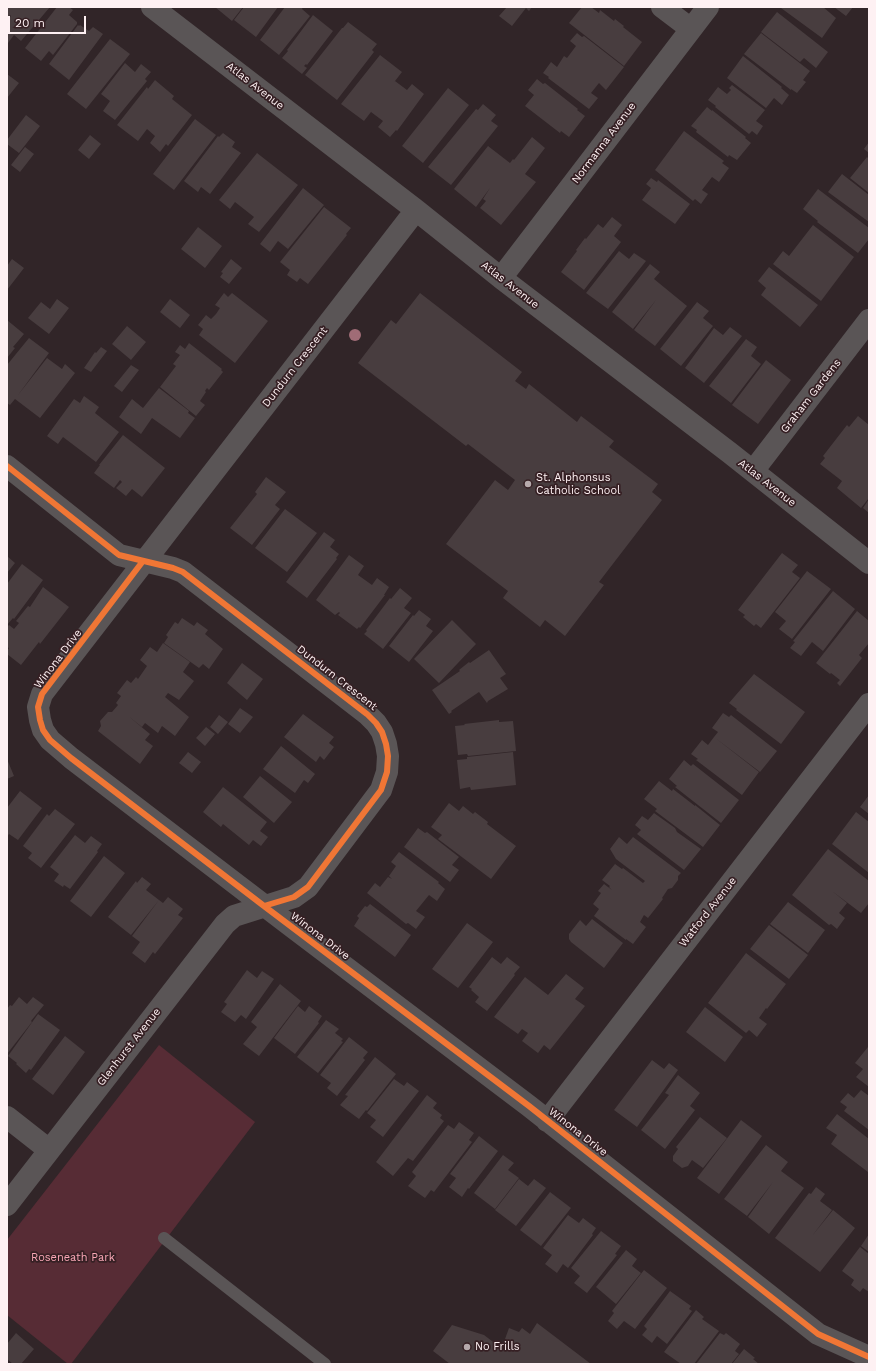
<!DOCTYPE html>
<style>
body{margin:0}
#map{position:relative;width:876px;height:1371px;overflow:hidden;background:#312528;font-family:"Work Sans",sans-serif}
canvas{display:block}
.frame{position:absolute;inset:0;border:8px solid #fef1f3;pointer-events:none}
.scale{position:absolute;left:8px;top:16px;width:78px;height:18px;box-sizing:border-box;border:2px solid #fef1f3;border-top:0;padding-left:5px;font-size:12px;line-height:14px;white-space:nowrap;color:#fef1f3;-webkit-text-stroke:3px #362024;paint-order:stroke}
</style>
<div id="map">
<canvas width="876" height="1371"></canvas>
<div class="frame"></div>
<div class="scale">20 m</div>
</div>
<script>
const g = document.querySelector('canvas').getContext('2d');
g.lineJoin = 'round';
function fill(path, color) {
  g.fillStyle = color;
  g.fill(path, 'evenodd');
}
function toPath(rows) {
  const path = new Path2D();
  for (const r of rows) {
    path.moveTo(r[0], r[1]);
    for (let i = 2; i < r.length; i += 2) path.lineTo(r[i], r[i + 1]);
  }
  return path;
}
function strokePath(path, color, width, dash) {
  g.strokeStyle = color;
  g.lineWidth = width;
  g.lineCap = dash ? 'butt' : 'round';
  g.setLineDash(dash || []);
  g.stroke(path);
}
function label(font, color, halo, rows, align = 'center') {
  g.font = font + ' "Work Sans",sans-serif';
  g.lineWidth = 3.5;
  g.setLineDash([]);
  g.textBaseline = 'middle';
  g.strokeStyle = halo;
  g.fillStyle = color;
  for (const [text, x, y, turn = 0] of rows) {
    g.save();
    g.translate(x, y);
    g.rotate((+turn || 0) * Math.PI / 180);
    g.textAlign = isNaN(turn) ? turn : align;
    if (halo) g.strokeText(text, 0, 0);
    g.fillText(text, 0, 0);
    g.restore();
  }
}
fill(toPath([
 [159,1045,255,1122,71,1364,68,1364,7,1315,7,1240]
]), '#572c35');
fill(toPath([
 [7,7,50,7,21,41,14,35,8,43,7,21,11,16,10,15,7,19],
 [57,7,69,7,73,10,69,15,77,22,77,24,53,55,49,51,41,61,25,48],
 [215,7,243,7,232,21],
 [244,7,278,7,256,37,234,20],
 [285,7,303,7,302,9,310,16,279,55,260,40],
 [507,7,532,7,529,11,526,8,512,26,499,16],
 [582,7,591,7,599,13,600,10,614,21,615,19,624,26,623,27,642,42,624,66,569,23],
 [782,7,823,7,836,18,822,38,781,8],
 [834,7,853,7,846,16],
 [777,12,828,52,816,68,804,58,800,62,761,32],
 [313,15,333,31,307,65,306,64,304,66,307,68,302,74,282,58,288,51,287,50],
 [348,22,377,44,372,50,374,52,337,100,305,75,342,28,343,28],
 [78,25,79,26,80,25,89,31,93,27,103,34,69,80,49,64],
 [577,33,582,37,584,36,624,67,606,90,599,83,591,93,598,98,589,109,548,78,549,77,543,73,551,62,557,67,564,56,567,58,576,46,570,41],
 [761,33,810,71,803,80,806,82,797,93,791,89,791,90,744,54],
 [110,39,130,54,86,109,67,94],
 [380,55,402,72,364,121,341,104],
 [743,56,782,87,781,88,789,95,782,105,774,98,766,108,727,78],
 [125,63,135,72,141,64,151,72,145,79,147,81,115,120,103,111,110,101,101,94],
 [7,74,19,83,7,98],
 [537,79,543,84,545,83,578,109,577,110,585,116,569,137,561,131,560,133,525,106,534,95,528,90],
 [155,80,174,96,172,99,192,115,168,146,166,144,160,152,150,143,155,136,147,129,138,141,117,125,147,87,148,89],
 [395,81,407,90,412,84,424,94,397,131,396,130,390,137,378,127,383,121,371,112],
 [732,85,765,110,756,121,763,126,757,135,752,131,749,134,715,107,716,106,708,100,718,87,727,94,731,90,729,88],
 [448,88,469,105,423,163,402,146],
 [483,104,496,115,491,121,498,126,451,185,428,167,476,109,478,110],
 [707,107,712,111,712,110,746,137,745,138,751,143,737,160,729,155,728,157,696,132,697,130,691,126],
 [26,115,40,126,19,153,7,144,7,140],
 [195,119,216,135,174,190,153,174],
 [684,131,724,161,722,163,729,168,719,182,712,177,702,190,708,194,701,204,695,199,693,201,655,170],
 [223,133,235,142,232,147,241,153,210,194,201,187,198,192,184,181,218,136,219,137],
 [90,135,101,144,89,159,78,150],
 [532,137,545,148,525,174,536,182,501,225,480,208,486,201,483,199,490,188,476,207,454,189,488,146,510,163,513,159,514,160],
 [869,142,869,153,864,149],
 [25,147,34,154,20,172,11,165],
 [257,153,298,185,259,232,248,224,254,217,235,202,230,209,219,200],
 [867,157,869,159,869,193,850,178],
 [842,174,869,195,869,222,828,192],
 [651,178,657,182,658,180,690,204,675,224,642,200,651,188,646,184],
 [303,188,324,205,288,249,278,241,270,252,260,244],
 [818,189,869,228,869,239,858,253,817,222,818,221,803,209],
 [324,207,351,228,346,234,347,235,308,284,300,278,297,282,287,275,290,270,280,262],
 [612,217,622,225,614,236,621,242,584,290,561,272,577,251,576,250,585,238,586,239,598,224,603,228],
 [813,225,854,257,821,301,773,264,783,251,789,256],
 [198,227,222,246,205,268,181,249],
 [619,251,629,259,634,253,646,261,608,309,586,293],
 [12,259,24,268,7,290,7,266],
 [231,259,242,268,229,284,220,277,223,273,221,272],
 [650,264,660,272,654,279,687,306,655,346,634,330,656,300,633,329,612,312],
 [769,267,818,305,800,327,761,295,766,288,758,281],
 [224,293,228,297,232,293,268,321,235,363,199,335,203,329,198,325,206,315,211,319,216,314,220,308,215,305],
 [420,293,522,372,515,381,526,389,529,384,577,422,581,416,614,441,609,447,658,484,652,492,662,500,599,582,604,585,565,636,545,620,540,627,503,598,508,591,446,544,495,480,508,490,515,480,468,444,466,446,358,363,391,320,396,324],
 [57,299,69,308,49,334,28,318,41,302,50,309],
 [170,299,190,315,180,328,160,312],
 [697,302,709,311,703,318,713,326,681,366,660,349],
 [7,320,24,334,13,347,15,348,7,358],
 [127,326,146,342,131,360,112,344],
 [730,327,742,336,704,383,685,368,714,328,723,335],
 [29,338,49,353,18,395,47,358,62,369,65,364,75,373,40,418,15,399,10,405,7,403,7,365],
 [746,339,757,347,751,356,761,364,731,403,709,386],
 [189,343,222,369,221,370,223,372,209,390,207,388,205,391,206,392,200,401,205,405,196,416,160,387,176,366,173,364,180,355,175,352,180,345,185,349],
 [101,347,107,351,91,372,84,368,95,352,96,353],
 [766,360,791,380,758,424,732,405],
 [131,365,139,370,122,392,114,386],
 [159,388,189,411,188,413,195,418,180,438,152,418,141,434,119,417,132,399,143,408],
 [84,396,99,407,95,413,119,432,96,462,63,437,58,444,47,436,74,399,80,403],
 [858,416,869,425,869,498,861,508,837,488,842,481,820,464,825,458,823,456,847,425,849,427],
 [123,435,165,468,142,497,132,489,126,496,116,488,122,482,120,480,114,488,94,473,100,465,99,465],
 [266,477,286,492,275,505,280,509,252,545,230,528,257,494,255,492],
 [869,499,869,513,863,508],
 [285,509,317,533,287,572,255,548],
 [324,532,335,540,330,547,339,554,336,558,337,559,307,598,286,582],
 [782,553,798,565,792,572,800,578,761,628,756,624,754,626,743,617,745,615,738,610],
 [349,555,364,566,358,575,372,585,377,578,389,587,384,595,385,595,360,628,359,627,357,629,338,615,340,613,339,612,335,615,316,600],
 [7,556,15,563,7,573],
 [22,564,43,580,14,619,13,618,7,625,7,584],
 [807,571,831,589,792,639,779,629,786,621,775,612],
 [43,587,69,607,40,644,39,642,21,665,7,654,7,651,9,648,7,647,7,627,9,625,14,629,19,623,16,621,28,606,30,607],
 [400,588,412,598,404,608,411,613,383,649,364,634,367,631,366,630,390,598,391,599],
 [833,591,855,609,823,651,812,642,801,656,790,648,795,642,793,641],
 [419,610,431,619,426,626,433,631,409,662,389,646,413,615,414,616],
 [857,611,869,621,869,643,859,655,862,658,840,686,837,683,840,680,831,673,830,674,816,663],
 [182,618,194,626,197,622,208,630,205,634,223,649,209,669,203,664,199,668,164,643,168,637,166,635,175,622,178,624],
 [452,620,476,644,439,683,414,659],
 [163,643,190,662,183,672,194,681,179,700,168,693,165,697,189,717,175,736,162,726,158,733,145,723,142,727,127,715,150,734,145,740,153,746,140,764,98,731,101,726,100,721,108,712,112,712,118,705,116,703,121,696,117,693,127,680,131,683,136,677,138,679,147,666,140,660,150,647,157,652],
 [489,650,506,674,500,678,508,689,488,701,487,703,479,692,451,711,452,712,449,714,432,690,460,671,459,670,469,662,470,663],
 [242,663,263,679,247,700,227,683],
 [754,674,805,712,781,744,736,710,737,709,729,703],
 [240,708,253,717,240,733,228,724],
 [723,713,729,717,731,715,777,751,760,772,714,737,718,732,712,728],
 [303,714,334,737,329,743,334,747,324,760,320,756,316,762,284,737],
 [219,715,228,722,218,734,210,727],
 [499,720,499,722,513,721,516,751,468,756,467,754,458,755,455,726,465,725,464,724],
 [206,727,215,734,205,746,196,738],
 [714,737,759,772,742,795,696,760,698,759,691,754,702,740,708,745],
 [281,746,315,774,308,783,304,780,295,793,263,769],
 [188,752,201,762,192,773,179,763],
 [513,752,516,785,471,790,470,787,460,789,457,760,467,759,467,757],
 [7,759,14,776,7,779],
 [684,760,691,766,693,764,739,800,721,823,675,787,677,786,669,779],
 [260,776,292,802,274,823,243,797],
 [659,781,672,791,673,789,695,806,695,805,720,825,703,847,655,811,657,809,644,799],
 [223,787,267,822,260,831,268,837,261,846,253,840,249,845,223,824,221,827,203,812],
 [20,791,42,808,18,840,9,834,7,837,7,808],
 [869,795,869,814,860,807],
 [449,803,459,811,463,806,473,814,475,812,488,822,487,824,516,846,491,879,438,839,442,835,431,827],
 [55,809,75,824,41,868,28,858,32,853,23,846,47,814,49,816],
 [856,812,869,822,869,873,832,844],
 [654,813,675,828,677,832,701,849,684,870,637,834,641,830,635,825,642,816,648,820],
 [418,828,425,833,427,832,459,857,452,865,459,870,450,882,404,847],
 [75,835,85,843,91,836,102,844,97,851,98,852,70,889,64,885,63,887,54,881,59,874,50,867],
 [619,837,627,844,633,837,681,873,678,876,678,880,672,888,668,889,662,898,663,899,648,918,644,915,640,922,646,927,633,944,626,939,626,940,594,916,599,909,593,904,601,893,598,891,604,884,612,890,609,887,610,886,602,880,615,864,622,869,623,868,643,883,645,881,616,859,610,849],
 [828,849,869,881,869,903,861,913,832,891,847,903,839,913,845,918,837,929,831,924,829,925,792,895],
 [399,852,439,882,438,883,445,889,437,901,429,895,416,911,425,917,416,929,408,923,406,924,367,893,375,883,380,887,388,877,392,879,389,876,396,866,391,862],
 [104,856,125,873,91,917,70,901],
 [142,877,151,884,146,890,159,900,131,935,108,917,136,881,137,883],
 [168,897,183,909,178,915,183,918,155,954,153,952,145,963,132,953,140,942,132,936,159,900,163,903],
 [788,902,825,930,808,953,770,924],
 [370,904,411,935,395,957,354,926,359,918,357,916,365,906,367,907],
 [592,919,623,943,604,968,571,942,569,939,569,934,580,920,586,926],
 [467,923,493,942,458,988,432,969],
 [769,925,808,955,789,979,750,949],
 [746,953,786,984,767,1009,766,1008,759,1018,767,1024,757,1037,749,1030,746,1033,708,1003],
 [492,957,501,964,507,957,520,967,514,974,515,975,487,1011,475,1002,479,997,471,990,472,989,469,987],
 [247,970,257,978,262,971,274,979,246,1019,241,1015,235,1022,221,1012,227,1004,224,1002],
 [566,974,584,988,575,999,585,1006,550,1050,544,1045,538,1053,522,1041,528,1033,522,1029,518,1034,494,1017,525,977,548,995],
 [280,984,301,1001,259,1056,243,1044,257,1027,251,1022],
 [19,997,27,1004,33,997,44,1005,31,1021,32,1022,7,1054,7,1009,10,1005,12,1006],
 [298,1006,305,1012,309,1006,322,1016,318,1022,319,1023,295,1054,274,1038],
 [705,1007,743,1037,725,1062,686,1032],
 [38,1014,60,1030,31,1070,29,1069,26,1073,16,1064,17,1063,8,1056],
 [326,1020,339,1029,335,1033,343,1039,341,1041,343,1042,318,1073,297,1057],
 [65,1036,85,1052,53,1095,32,1079],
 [349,1037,368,1052,363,1058,365,1060,337,1096,327,1088,331,1083,320,1075],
 [868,1047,869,1048,869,1087,856,1077,863,1069,855,1063],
 [375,1057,396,1074,367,1111,366,1110,359,1119,340,1105,348,1096,345,1095],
 [652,1060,664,1069,669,1063,678,1070,637,1127,614,1110],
 [678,1075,700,1093,690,1106,695,1110,665,1149,641,1130,669,1095,665,1093],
 [394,1079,404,1086,407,1082,419,1091,383,1137,370,1127,376,1120,367,1113],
 [861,1090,869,1096,869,1130,844,1111,847,1107,840,1102,848,1093,854,1098],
 [427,1095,437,1103,433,1108,442,1115,440,1118,444,1121,413,1161,408,1158,393,1176,376,1162],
 [837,1114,869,1139,868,1172,831,1144,837,1135,826,1128],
 [700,1117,727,1138,703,1168,692,1160,688,1166,682,1168,673,1161,673,1156,678,1149,676,1147],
 [741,1120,762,1136,719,1194,697,1178],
 [459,1122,474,1133,469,1140,472,1142,434,1192,431,1190,425,1198,408,1186,416,1176,412,1172,448,1125,454,1129],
 [479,1136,498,1151,469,1189,468,1188,462,1197,449,1187,456,1178,450,1174],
 [766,1145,788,1162,781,1171,804,1188,769,1234,748,1217,773,1182,747,1216,724,1199],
 [503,1155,514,1163,508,1170,519,1178,495,1209,474,1193],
 [519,1179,528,1186,534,1179,546,1188,516,1226,495,1210],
 [816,1187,825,1194,820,1201,832,1210,812,1236,833,1210,855,1228,820,1272,775,1238,809,1193,811,1194],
 [550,1192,571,1208,541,1246,520,1230],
 [568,1215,579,1223,583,1218,596,1228,592,1234,593,1235,568,1268,563,1264,557,1273,545,1264,552,1255,543,1248],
 [601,1231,621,1246,615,1254,617,1255,587,1293,574,1283,580,1276,571,1268],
 [869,1234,869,1252,861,1246],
 [860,1247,869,1254,869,1292,863,1288,860,1292,851,1285,854,1280,842,1271],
 [626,1250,637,1259,632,1266,641,1273,616,1304,596,1287],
 [644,1270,667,1288,635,1329,624,1321,617,1329,608,1321,614,1313,612,1311],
 [670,1291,691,1306,689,1309,692,1311,667,1344,657,1336,652,1343,642,1335,647,1329,644,1326],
 [696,1310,704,1317,702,1319,719,1331,694,1364,681,1364,664,1352],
 [537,1323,591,1364,450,1364,433,1351,452,1325,484,1335,505,1351,512,1342,505,1339,509,1328,519,1332,522,1328,530,1334],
 [16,1333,34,1349,21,1364,13,1364,7,1359,7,1344],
 [720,1333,724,1335,726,1333,740,1344,735,1351,739,1354,731,1364,696,1364],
 [744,1349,755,1358,753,1359,759,1364,732,1364]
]), '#483d3f');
strokePath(toPath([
 [164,1238,325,1364]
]), '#5a5556', 12);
strokePath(toPath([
 [152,7,416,210,501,278,730,453,869,563],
 [662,7,691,29],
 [416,210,42,694,38,707,40,720,43,730,50,740,71,758,291,926,529,1106,818,1334,869,1357],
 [501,278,708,7],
 [7,466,119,555,173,568,183,572,367,714,376,723,382,732,386,744,388,756,387,772,381,790,308,887,294,897,234,916,225,924,7,1205],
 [753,471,869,320],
 [7,1117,49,1150],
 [547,1121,869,704]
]), '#5a5556', 22);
strokePath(toPath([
 [7,466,119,555,173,568,183,572,367,714,376,723,382,732,386,744,388,756,387,772,381,790,308,887,294,897,264,906],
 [143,561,42,694,38,707,40,720,43,730,50,740,71,758,264,906,529,1106,818,1334,869,1357]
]), '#f07635', 6);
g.fillStyle = '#a06c76';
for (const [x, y] of [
 [355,335]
]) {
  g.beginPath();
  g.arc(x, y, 6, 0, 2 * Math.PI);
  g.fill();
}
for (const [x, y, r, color] of [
 [528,484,4,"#b6aaac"],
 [467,1347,4,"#b6aaac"]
]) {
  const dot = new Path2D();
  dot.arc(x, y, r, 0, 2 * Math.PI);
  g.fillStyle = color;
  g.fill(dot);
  strokePath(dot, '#362024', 1.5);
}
label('11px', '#fef1f3', '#362024', [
 ["Atlas Avenue",255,86,38],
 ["Normanna Avenue",604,143,-53],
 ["Atlas Avenue",510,285,38],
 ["Dundurn Crescent",295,367,-52],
 ["Graham Gardens",811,396,-52],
 ["Atlas Avenue",767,483,38],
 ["Winona Drive",58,659,-53],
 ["Dundurn Crescent",337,678,38],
 ["Watford Avenue",708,912,-52],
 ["Winona Drive",320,936,37],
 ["Glenhurst Avenue",129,1047,-52],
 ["Winona Drive",578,1132,38]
]);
label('11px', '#fef1f3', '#362024', [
 ["St. Alphonsus",536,478],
 ["Catholic School",536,491],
 ["No Frills",475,1347]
], 'left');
label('11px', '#faa7b6', '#362024', [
 ["Roseneath Park",73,1258]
]);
</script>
